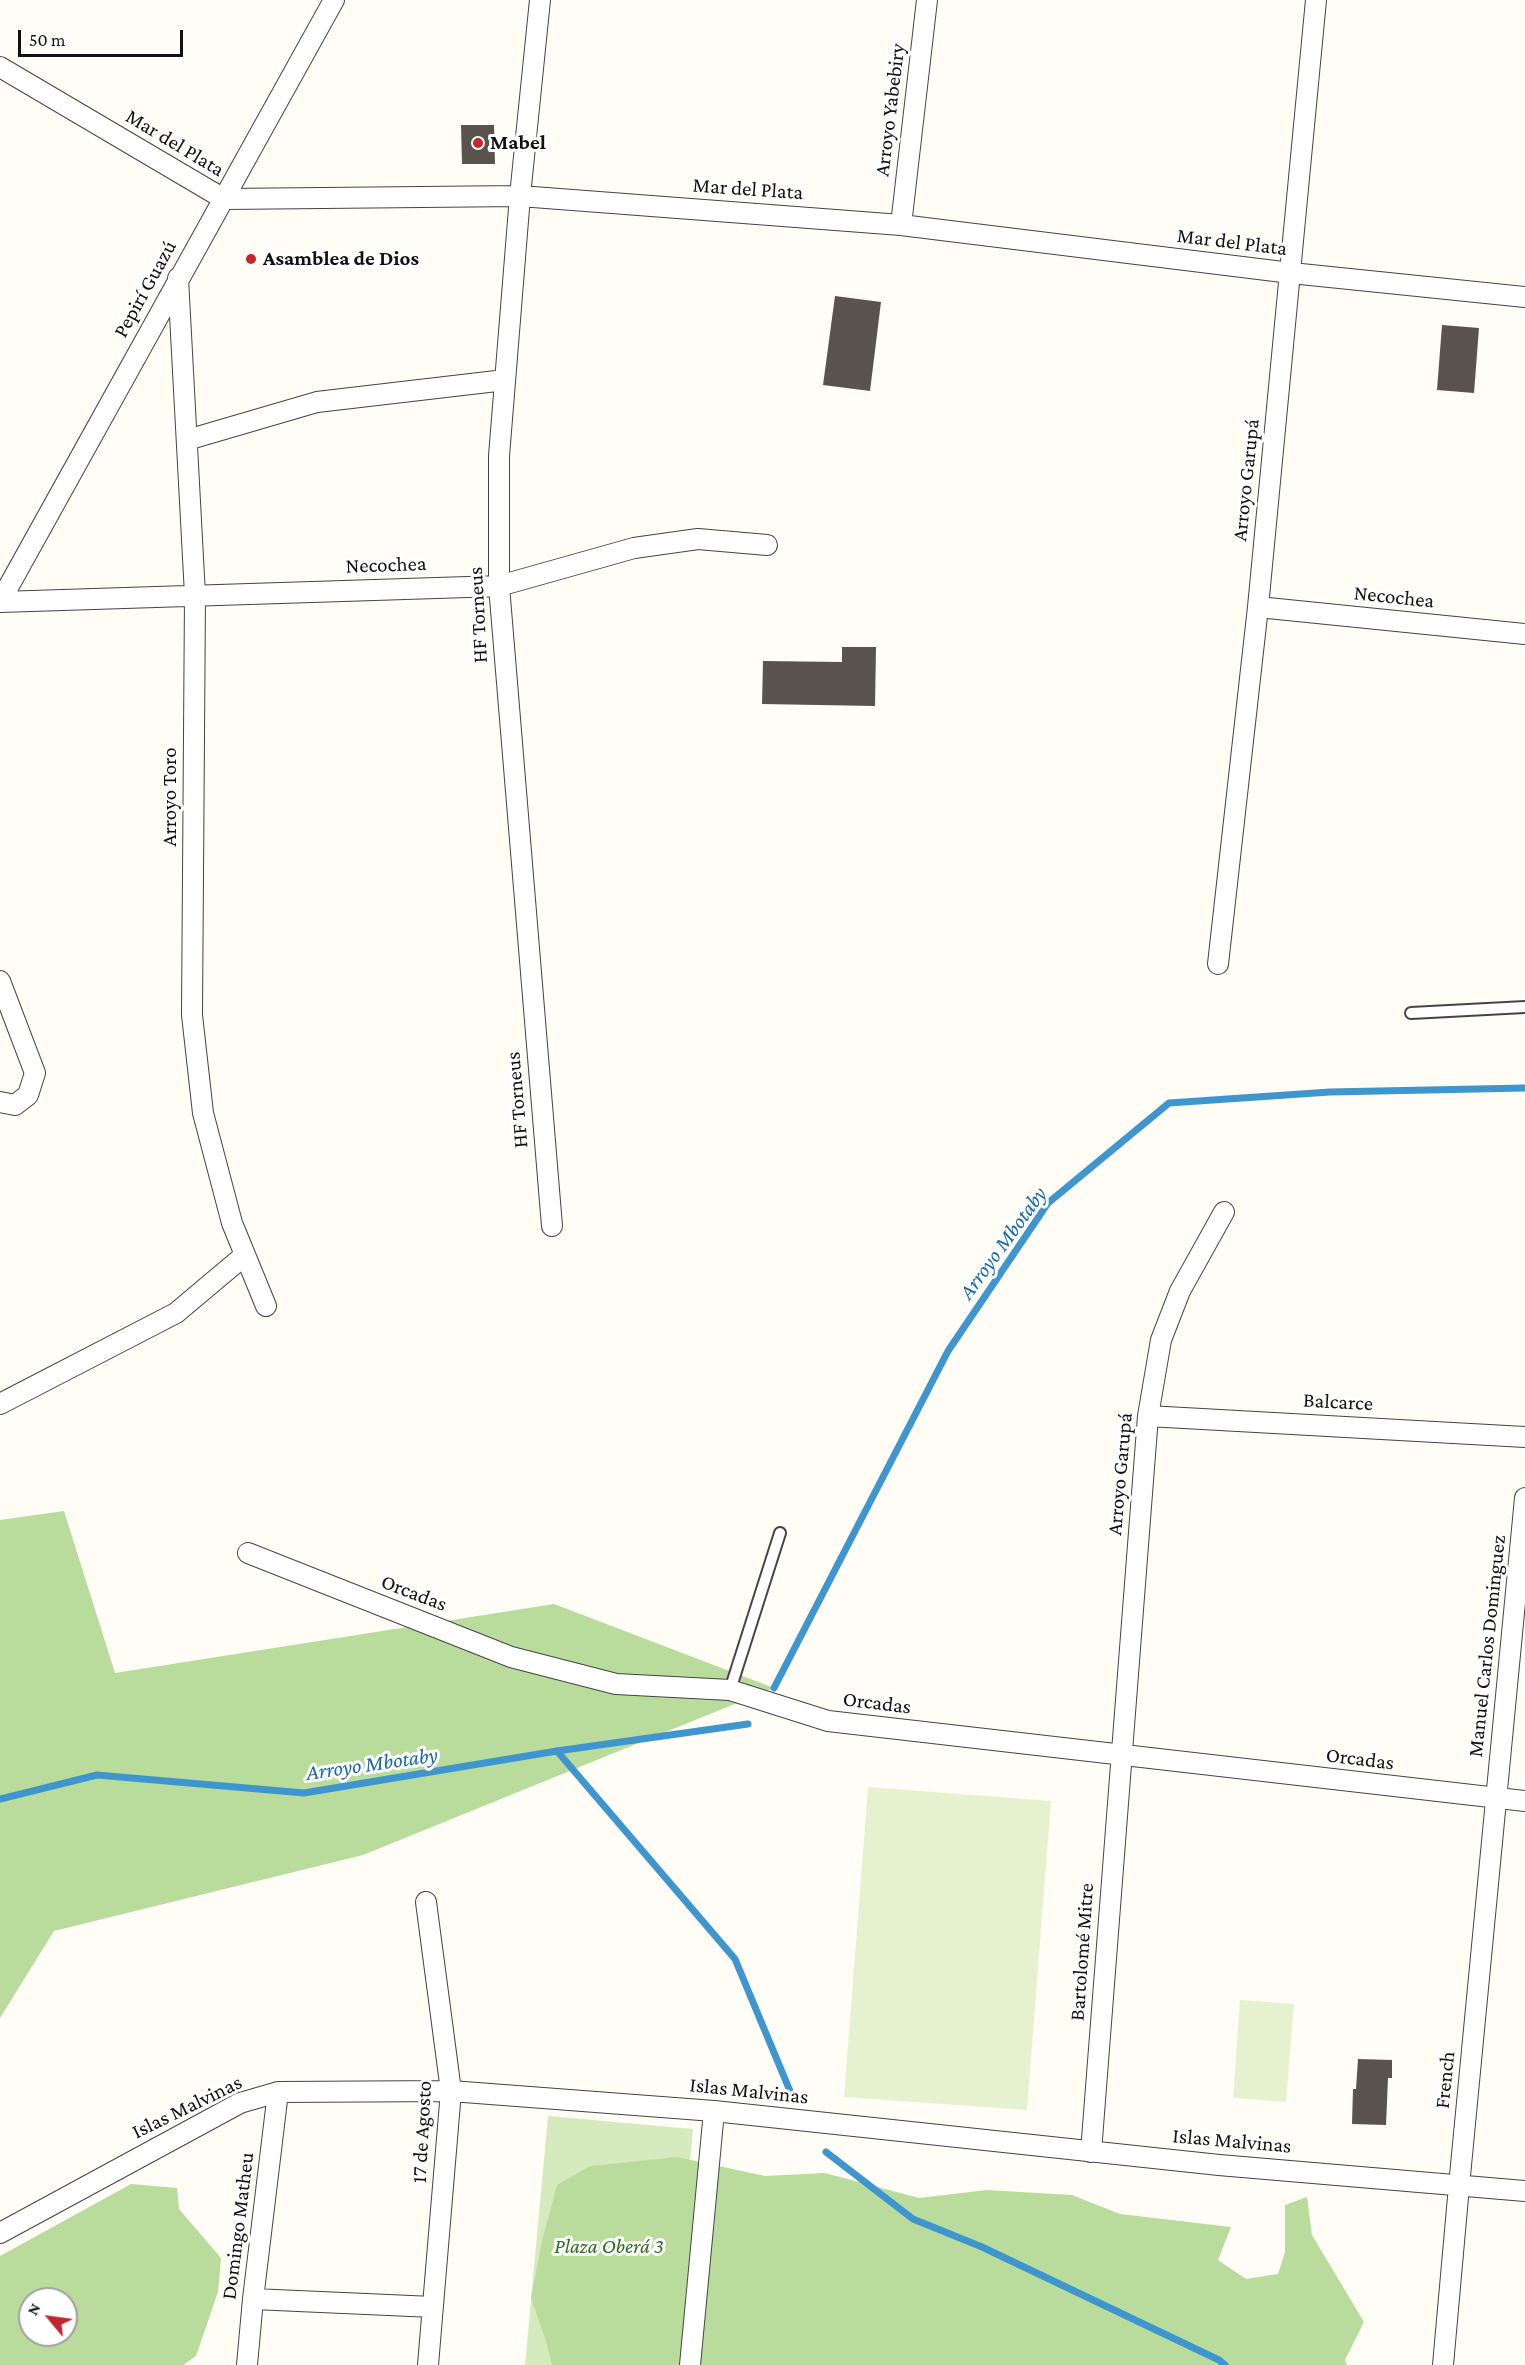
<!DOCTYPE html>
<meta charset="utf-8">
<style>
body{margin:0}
#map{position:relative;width:1525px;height:2365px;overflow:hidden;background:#fffdf5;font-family:"Crimson Pro",serif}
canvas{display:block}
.north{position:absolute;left:18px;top:2287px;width:60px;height:60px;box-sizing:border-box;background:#fff;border:2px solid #a0a0a0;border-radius:50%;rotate:299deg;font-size:16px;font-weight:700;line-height:24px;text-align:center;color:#111}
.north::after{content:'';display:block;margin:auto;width:21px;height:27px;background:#c4262e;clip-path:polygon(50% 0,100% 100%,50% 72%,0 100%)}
.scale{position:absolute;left:18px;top:30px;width:165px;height:27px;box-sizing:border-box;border:3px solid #111;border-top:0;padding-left:8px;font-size:18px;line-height:21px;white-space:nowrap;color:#111;-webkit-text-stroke:4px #fff;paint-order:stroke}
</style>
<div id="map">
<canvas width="1525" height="2365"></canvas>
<div class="north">N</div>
<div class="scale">50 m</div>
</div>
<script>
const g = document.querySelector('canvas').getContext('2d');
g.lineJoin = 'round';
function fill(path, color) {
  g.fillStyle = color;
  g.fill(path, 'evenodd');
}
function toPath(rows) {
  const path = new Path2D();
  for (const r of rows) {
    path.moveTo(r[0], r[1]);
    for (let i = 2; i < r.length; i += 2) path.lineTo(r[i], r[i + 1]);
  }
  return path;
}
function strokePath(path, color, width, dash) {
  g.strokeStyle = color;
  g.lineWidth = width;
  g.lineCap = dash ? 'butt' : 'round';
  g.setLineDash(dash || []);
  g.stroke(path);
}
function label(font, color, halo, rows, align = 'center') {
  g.font = font + ' "Crimson Pro",serif';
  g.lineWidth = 6;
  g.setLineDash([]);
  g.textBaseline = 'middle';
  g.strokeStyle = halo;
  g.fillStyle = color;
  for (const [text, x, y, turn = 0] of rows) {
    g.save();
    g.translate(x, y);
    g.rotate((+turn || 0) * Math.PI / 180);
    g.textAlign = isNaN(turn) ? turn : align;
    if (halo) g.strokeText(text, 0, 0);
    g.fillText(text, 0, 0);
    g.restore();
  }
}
fill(toPath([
 [548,2116,693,2129,671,2365,525,2365]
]), '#d5ebbd');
fill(toPath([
 [64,1511,115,1673,554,1604,774,1688,363,1855,54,1931,0,2018,0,1520],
 [677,2157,765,2176,825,2173,919,2198,987,2190,1072,2195,1120,2214,1231,2227,1218,2260,1246,2279,1278,2274,1285,2252,1285,2205,1307,2197,1312,2235,1364,2322,1345,2360,1347,2365,552,2365,546,2341,531,2298,542,2241,557,2185,590,2166],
 [131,2184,177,2188,179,2209,221,2258,218,2292,196,2356,183,2365,0,2365,0,2256],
 [30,2299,66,2299,66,2335,30,2335]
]), '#b9dc9c');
fill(toPath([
 [868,1787,1051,1801,1027,2110,844,2097],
 [1240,2000,1294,2004,1286,2102,1233,2098]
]), '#e6f2cf');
strokePath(toPath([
 [774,1688,948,1351,1048,1203,1169,1103,1330,1092,1525,1088],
 [557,1751,735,1959,790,2091],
 [0,1799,97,1775,304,1793,557,1751,748,1724],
 [826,2152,913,2219,982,2247,1219,2360,1225,2365]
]), '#3f96cf', 7);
fill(toPath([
 [461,125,494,125,495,164,462,164],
 [835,296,881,302,870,391,823,385],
 [1442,325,1479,328,1474,393,1437,390],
 [842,647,876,647,875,706,762,704,763,661,842,662],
 [1358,2059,1392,2060,1392,2078,1388,2078,1386,2125,1352,2124,1353,2089,1356,2089]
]), '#5a524d');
const service = toPath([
 [1411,1013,1525,1007],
 [730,1690,780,1533]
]);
const minor = toPath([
 [540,0,520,196,499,456,499,586,552,1226],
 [0,67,224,199,520,196,901,225,1291,273,1525,297],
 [901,225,927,0],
 [178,278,195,595,192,1015,203,1113,232,1223,266,1306],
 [187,440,317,402,505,380],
 [0,602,499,586,634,548,698,539,767,545],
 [0,602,334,0],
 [1258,607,1525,634],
 [1218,964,1258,607,1316,0],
 [0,981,35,1073,28,1095,15,1105,0,1102],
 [0,1404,176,1313,245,1255],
 [1148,1416,1525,1437],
 [248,1553,511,1657,616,1684,730,1690,828,1721,1525,1801],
 [426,1902,451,2091,428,2365],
 [1091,2152,1148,1416,1161,1340,1180,1291,1224,1212],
 [0,2233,240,2103,278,2092,451,2091,714,2111,1219,2165,1525,2191],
 [253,2299,433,2307],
 [247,2365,253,2299,278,2092],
 [690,2365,714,2111],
 [1443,2365,1459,2186,1525,1498]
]);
strokePath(service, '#444', 14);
strokePath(minor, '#444', 22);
strokePath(service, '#fff', 10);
strokePath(minor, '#fff', 20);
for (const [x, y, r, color] of [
 [478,143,6,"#c4262e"],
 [251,259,6,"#c4262e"]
]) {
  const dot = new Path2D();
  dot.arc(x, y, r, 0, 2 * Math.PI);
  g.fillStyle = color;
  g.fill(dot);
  strokePath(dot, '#fff', 2);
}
label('21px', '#111', '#fff', [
 ["Arroyo Yabebiry",890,110,-83],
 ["Mar del Plata",175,143,31],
 ["Mar del Plata",748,189,4],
 ["Mar del Plata",1232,242,7],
 ["Pepirí Guazú",145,289,-61],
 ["Arroyo Garupá",1246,480,-84],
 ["Necochea",386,565,-2],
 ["Necochea",1394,597,6],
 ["HF Torneus",478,615,-93],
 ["Arroyo Toro",170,797,-90],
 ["HF Torneus",517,1100,-95],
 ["Balcarce",1338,1402,3],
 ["Arroyo Garupá",1120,1474,-85],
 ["Orcadas",414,1593,21],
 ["Manuel Carlos Dominguez",1487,1646,-84],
 ["Orcadas",877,1703,7],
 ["Orcadas",1360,1759,7],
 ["Bartolomé Mitre",1082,1952,-86],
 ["French",1445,2080,-84],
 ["Islas Malvinas",749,2091,6],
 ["Islas Malvinas",187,2107,-26],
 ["17 de Agosto",422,2132,-87],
 ["Islas Malvinas",1232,2141,5],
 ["Domingo Matheu",238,2226,-83]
]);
label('bold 21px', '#111', '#fff', [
 ["Mabel",490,143],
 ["Asamblea de Dios",263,259]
], 'left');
label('italic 21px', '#2f6b1f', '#fff', [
 ["Plaza Oberá 3",609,2247]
]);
label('italic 22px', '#1768a6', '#fff', [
 ["Arroyo Mbotaby",1003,1243,-54],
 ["Arroyo Mbotaby",372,1764,-8]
]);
</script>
